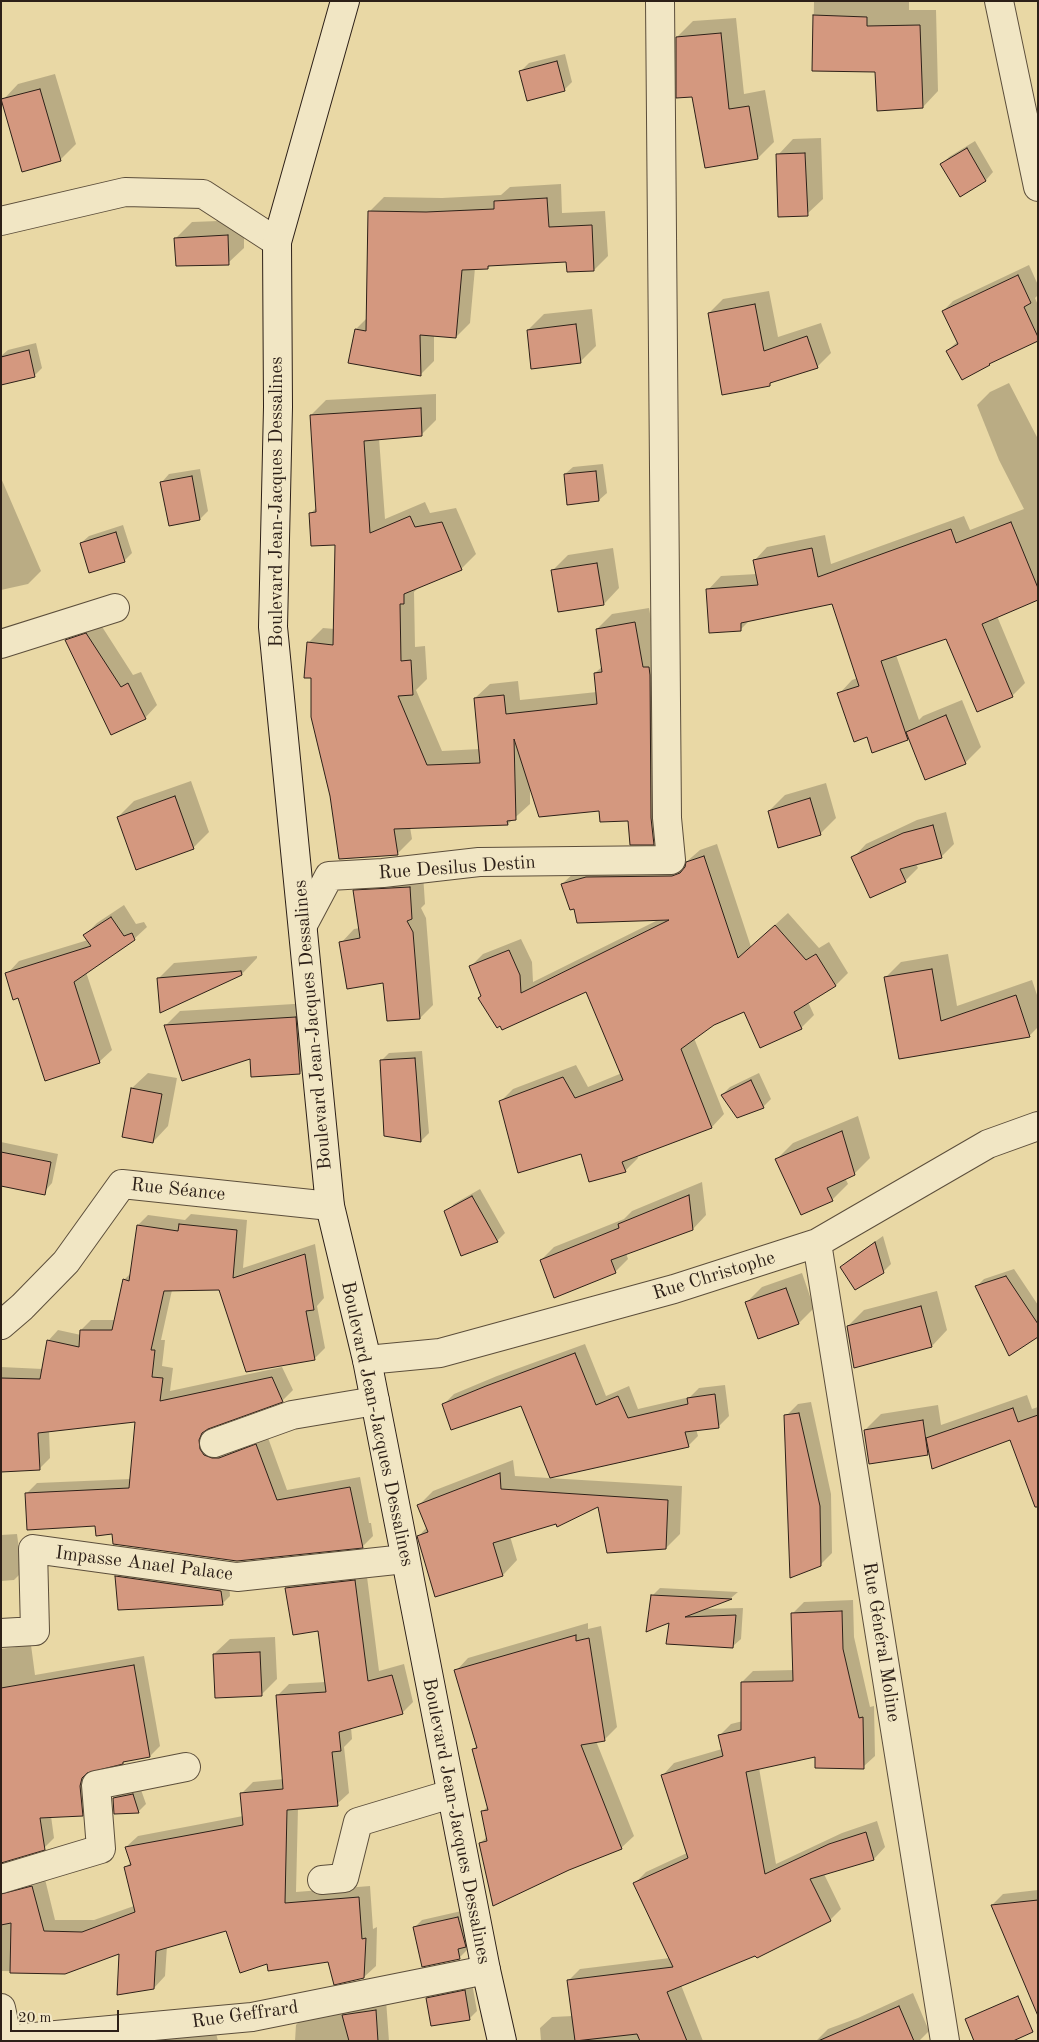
<!DOCTYPE html>
<meta charset="utf-8">
<style>
body{margin:0}
#map{position:relative;width:1039px;height:2042px;overflow:hidden;background:#e9d8a5;font-family:"Old Standard TT",serif}
canvas{display:block}
.frame{position:absolute;inset:0;border:2px solid #2d2018;pointer-events:none}
.scale{position:absolute;left:10px;top:2010px;width:109px;height:22px;box-sizing:border-box;border:2px solid #2d2018;border-top:0;padding-left:6px;font-size:15px;line-height:18px;white-space:nowrap;color:#2d2018;-webkit-text-stroke:4px #f1e6c4;paint-order:stroke}
</style>
<div id="map">
<canvas width="1039" height="2042"></canvas>
<div class="frame"></div>
<div class="scale">20 m</div>
</div>
<script>
const g = document.querySelector('canvas').getContext('2d');
g.lineJoin = 'round';
function fill(path, color) {
  g.fillStyle = color;
  g.fill(path, 'evenodd');
}
function toPath(rows) {
  const path = new Path2D();
  for (const r of rows) {
    path.moveTo(r[0], r[1]);
    for (let i = 2; i < r.length; i += 2) path.lineTo(r[i], r[i + 1]);
  }
  return path;
}
function strokePath(path, color, width, dash) {
  g.strokeStyle = color;
  g.lineWidth = width;
  g.lineCap = dash ? 'butt' : 'round';
  g.setLineDash(dash || []);
  g.stroke(path);
}
function label(font, color, halo, rows, align = 'center') {
  g.font = font + ' "Old Standard TT",serif';
  g.lineWidth = 4;
  g.setLineDash([]);
  g.textBaseline = 'middle';
  g.strokeStyle = halo;
  g.fillStyle = color;
  for (const [text, x, y, turn = 0] of rows) {
    g.save();
    g.translate(x, y);
    g.rotate((+turn || 0) * Math.PI / 180);
    g.textAlign = isNaN(turn) ? turn : align;
    if (halo) g.strokeText(text, 0, 0);
    g.fillText(text, 0, 0);
    g.restore();
  }
}
fill(toPath([
 [814,1,909,1,909,10,936,10,938,91,923,107,877,71,813,70],
 [736,18,744,94,765,90,774,142,758,158,693,95,677,37,693,21],
 [565,54,572,82,564,90,521,71,529,63],
 [55,74,76,144,60,160,3,100,18,84],
 [821,138,823,199,807,214,778,155,793,139],
 [975,141,993,172,986,180,960,195,941,165,949,157],
 [561,184,562,213,605,211,608,256,594,270,567,261,491,265,488,268,475,268,470,323,456,337,434,335,434,361,420,375,356,329,367,318,370,211,384,197,442,198,501,195,510,187],
 [244,220,244,248,228,263,176,238,192,222],
 [1029,265,1038,285,1038,295,1035,298,1038,305,1038,340,989,364,947,351,958,341,943,311,953,301],
 [769,291,778,337,821,323,831,353,817,367,774,380,769,385,709,313,723,299],
 [592,309,596,346,580,362,528,330,544,314],
 [36,343,42,368,34,376,1,364,1,356,8,350],
 [1009,383,1038,439,1038,599,997,616,1025,683,1012,696,947,638,896,655,919,720,923,716,962,700,981,747,965,763,909,737,907,739,868,735,839,694,852,680,857,678,833,603,750,620,741,629,708,590,721,576,757,574,754,561,767,547,825,535,831,564,964,516,970,530,1024,509,999,460,977,405,990,392],
 [436,394,436,420,421,435,379,438,385,519,425,502,430,513,456,508,476,554,461,569,418,588,414,592,415,647,425,646,427,679,416,690,442,751,480,749,475,698,490,684,518,681,520,700,597,692,595,673,603,666,597,629,612,614,649,608,657,653,668,829,653,843,629,820,530,787,530,804,508,824,410,827,412,839,397,854,313,677,308,643,323,628,335,629,336,544,311,513,317,507,311,415,326,400],
 [603,464,607,493,599,500,565,474,573,467],
 [200,469,208,511,200,519,170,524,162,482,169,474],
 [1,478,41,571,28,584,1,590],
 [123,525,132,553,124,561,81,543,89,536],
 [613,548,619,588,604,604,552,571,568,555],
 [99,622,133,675,141,672,157,705,145,718,67,640,79,628],
 [191,781,209,832,193,848,118,817,134,801],
 [826,783,836,818,820,834,769,811,785,795],
 [946,812,954,844,941,857,916,864,918,868,905,881,853,858,866,844,917,820],
 [717,844,751,947,788,913,819,948,829,942,848,973,836,985,808,1002,814,1015,801,1028,744,1010,713,1024,694,1038,724,1114,712,1127,637,1155,638,1158,625,1171,582,1153,500,1102,513,1089,576,1065,588,1087,622,1073,587,990,482,996,471,966,483,954,521,939,532,962,533,982,660,919,574,907,562,884,575,872,599,864,685,863,700,850],
 [423,874,425,904,421,908,426,918,433,1005,420,1018,385,982,341,943,354,929,360,928,355,891,368,877],
 [124,905,136,924,144,922,147,927,134,939,86,972,112,1050,99,1062,19,997,7,974,19,961,88,940,85,935,97,923],
 [948,954,957,1006,1032,980,1038,998,1038,1027,1029,1036,900,1057,885,978,901,962],
 [257,956,257,958,242,974,158,979,174,963],
 [310,1003,314,1058,300,1073,251,1057,166,1025,180,1011],
 [422,1051,429,1133,421,1141,386,1135,381,1061,389,1053],
 [148,1073,177,1078,168,1126,153,1142,132,1088],
 [759,1073,771,1099,763,1107,722,1095,730,1087],
 [858,1116,870,1158,854,1174,845,1178,848,1184,832,1200,777,1159,793,1143],
 [1,1142,58,1154,52,1183,45,1191,1,1185],
 [702,1182,706,1215,693,1229,626,1253,628,1259,615,1272,541,1260,554,1247,624,1219,632,1211],
 [480,1189,505,1233,497,1241,446,1212,454,1204],
 [191,1214,247,1220,243,1268,315,1244,324,1298,317,1306,325,1348,314,1359,220,1288,172,1290,161,1340,165,1340,162,1366,173,1368,170,1391,282,1367,293,1390,282,1401,210,1427,210,1438,267,1435,287,1490,360,1477,369,1523,371,1523,373,1536,362,1547,114,1533,26,1494,37,1483,131,1479,137,1420,49,1431,50,1458,39,1469,1,1470,1,1367,43,1369,48,1341,58,1330,81,1335,81,1330,91,1320,116,1320,124,1280,131,1273,138,1225,148,1215,185,1220],
 [883,1236,891,1264,883,1272,841,1267,849,1260],
 [1014,1269,1038,1305,1038,1335,976,1287,984,1279],
 [802,1273,814,1308,799,1323,746,1303,762,1287],
 [937,1291,947,1330,932,1346,848,1326,864,1310],
 [585,1344,606,1396,629,1386,638,1409,690,1397,699,1388,725,1385,729,1416,719,1426,696,1429,698,1436,688,1446,522,1404,444,1404,454,1394,497,1376],
 [1027,1395,1032,1409,1038,1407,1038,1463,1010,1439,930,1452,928,1454,865,1430,881,1414,938,1405,941,1425],
 [811,1402,831,1494,832,1553,820,1565,786,1416,798,1404],
 [513,1460,515,1476,682,1486,680,1534,666,1548,599,1505,557,1522,510,1536,517,1560,503,1575,436,1595,419,1536,427,1527,419,1505,433,1491],
 [17,1534,22,1572,14,1580,1,1581,1,1535],
 [124,1569,229,1583,230,1596,222,1604,117,1577],
 [366,1569,379,1671,404,1664,413,1702,402,1713,351,1727,352,1739,344,1747,349,1793,337,1804,298,1808,296,1892,370,1886,373,1929,377,1927,376,1966,364,1977,329,1960,268,1962,226,1929,167,1946,165,1976,154,1988,120,1952,64,1972,1,1971,1,1906,8,1894,20,1882,44,1875,55,1920,94,1920,134,1906,126,1867,131,1862,126,1847,138,1836,243,1816,241,1794,253,1782,284,1779,277,1696,289,1684,326,1682,319,1630,286,1588,298,1576],
 [660,1588,738,1592,731,1598,703,1609,743,1608,741,1639,733,1646,671,1621,652,1596],
 [853,1600,854,1637,870,1707,874,1706,875,1756,863,1767,816,1756,759,1768,776,1864,842,1833,877,1821,885,1847,874,1859,824,1874,841,1909,830,1920,756,1954,681,1985,703,2041,541,2041,540,2028,552,2017,573,2016,569,1980,580,1969,670,1958,635,1883,646,1872,687,1853,663,1775,674,1763,722,1749,720,1735,731,1724,743,1721,742,1682,753,1671,794,1670,792,1614,804,1602],
 [588,1623,588,1629,601,1626,617,1727,604,1740,596,1741,634,1836,621,1848,480,1843,488,1836,483,1811,488,1806,473,1750,478,1745,456,1671,468,1658],
 [275,1637,277,1679,261,1695,214,1654,230,1639],
 [31,1645,35,1675,144,1656,160,1746,150,1756,91,1769,92,1805,82,1815,51,1816,54,1838,44,1848,1,1849,1,1649],
 [140,1787,146,1804,138,1812,114,1798,122,1790],
 [1038,1890,1038,1993,992,1905,1003,1894],
 [466,1910,473,1938,466,1945,467,1950,459,1958,414,1928,422,1920],
 [472,1983,477,2011,469,2019,427,1998,435,1991],
 [913,1993,929,2031,919,2041,816,2041,828,2029,858,2018],
 [386,2000,389,2041,295,2041,296,2025,306,2014],
 [216,2033,218,2041,98,2041]
]), '#0003');
const building = toPath([
 [813,15,867,17,867,26,920,25,923,108,877,111,875,72,812,71,813,15],
 [721,33,729,109,749,106,758,159,705,168,692,97,676,98,676,37,721,33],
 [557,61,565,91,527,101,519,71,557,61],
 [40,89,61,161,22,172,1,99,40,89],
 [967,148,986,181,960,197,940,164,967,148],
 [805,153,808,216,778,217,776,154,805,153],
 [547,198,549,227,592,225,594,271,567,272,566,262,488,266,488,269,462,270,456,338,420,335,421,376,348,363,355,329,366,331,368,211,426,212,494,209,494,201,547,198],
 [228,235,229,265,176,266,174,238,228,235],
 [1018,275,1031,303,1024,307,1038,337,1038,341,989,364,990,365,962,380,946,351,958,344,942,311,1018,275],
 [755,304,764,351,807,336,818,368,770,383,770,386,722,395,708,313,755,304],
 [576,324,581,363,531,369,527,330,576,324],
 [29,350,35,377,1,385,1,357,29,350],
 [421,408,422,436,364,441,370,533,410,516,415,527,442,522,462,570,404,594,404,604,400,604,401,661,411,660,413,695,398,696,427,765,480,763,474,698,504,695,506,714,597,704,594,673,602,672,596,629,635,622,643,667,649,667,650,675,651,818,654,845,630,845,628,821,600,822,599,811,539,817,514,739,516,820,507,821,508,825,394,829,398,855,339,859,330,796,311,717,311,678,304,678,307,642,333,645,335,545,311,546,309,513,316,512,310,415,421,408],
 [596,471,599,501,567,505,564,474,596,471],
 [192,476,200,520,169,526,160,482,192,476],
 [1011,522,1038,588,1038,600,982,624,1013,697,977,712,946,639,881,661,908,740,872,753,867,737,854,742,837,693,859,686,832,604,741,623,741,631,709,633,706,589,758,585,753,560,812,548,818,577,951,529,956,543,1011,522],
 [116,532,125,562,89,573,80,543,116,532],
 [597,563,604,605,558,612,551,570,597,563],
 [86,633,121,687,128,683,146,719,111,735,65,640,86,633],
 [946,715,966,764,925,780,906,732,946,715],
 [175,796,194,849,136,870,117,817,175,796],
 [810,798,821,835,778,848,768,811,810,798],
 [933,825,942,858,900,869,906,882,870,898,851,857,903,833,933,825],
 [704,856,738,958,775,925,806,960,816,954,836,986,794,1012,802,1029,760,1048,744,1012,714,1025,681,1049,712,1128,622,1162,626,1172,589,1182,581,1154,518,1173,499,1101,563,1077,575,1098,623,1080,586,992,502,1030,500,1026,497,1028,478,998,481,996,469,966,509,950,520,975,521,993,669,920,577,923,574,909,570,910,561,884,586,877,672,876,680,873,685,867,686,862,704,856],
 [410,887,412,919,407,921,413,932,420,1019,387,1021,383,983,347,989,339,942,360,938,353,890,410,887],
 [111,917,124,936,132,933,135,940,74,982,100,1063,45,1081,18,998,13,1000,5,973,91,946,83,935,111,917],
 [932,969,941,1021,1016,995,1030,1037,899,1059,884,977,932,969],
 [241,971,242,975,160,1013,157,978,241,971],
 [296,1017,300,1074,251,1077,250,1059,182,1081,164,1025,296,1017],
 [415,1058,418,1097,421,1142,384,1136,380,1060,415,1058],
 [751,1080,764,1108,737,1118,721,1095,751,1080],
 [131,1088,162,1094,153,1143,122,1137,131,1088],
 [842,1131,855,1175,827,1188,833,1201,801,1215,775,1159,842,1131],
 [1,1152,51,1162,45,1195,1,1186,1,1152],
 [689,1195,693,1230,611,1260,616,1273,554,1298,540,1260,619,1228,618,1224,689,1195],
 [472,1196,498,1242,461,1256,444,1211,472,1196],
 [179,1224,237,1230,233,1278,305,1254,314,1310,306,1311,315,1360,246,1372,219,1290,164,1291,151,1350,155,1350,152,1377,163,1378,160,1401,272,1377,283,1402,208,1429,202,1433,199,1440,200,1449,204,1455,212,1458,219,1458,256,1444,277,1500,350,1487,363,1548,237,1561,113,1544,112,1534,96,1536,95,1526,27,1530,25,1493,129,1488,135,1422,38,1433,40,1470,1,1472,1,1378,40,1379,47,1340,79,1347,80,1330,112,1330,123,1279,129,1281,137,1225,178,1231,179,1224],
 [875,1242,884,1273,855,1290,840,1267,875,1242],
 [1006,1276,1038,1324,1038,1337,1009,1356,975,1286,1006,1276],
 [786,1288,799,1324,758,1339,745,1302,786,1288],
 [921,1306,932,1347,854,1368,847,1326,921,1306],
 [575,1353,596,1405,618,1396,628,1418,688,1404,687,1398,715,1394,719,1428,685,1432,689,1447,550,1478,521,1406,451,1430,442,1404,486,1386,575,1353],
 [1013,1408,1018,1422,1038,1415,1038,1507,1035,1507,1010,1440,932,1469,926,1438,1013,1408],
 [799,1413,820,1506,821,1566,790,1578,784,1415,799,1413],
 [923,1420,928,1455,869,1464,864,1430,923,1420],
 [500,1473,501,1489,668,1500,666,1549,607,1553,598,1507,557,1527,556,1524,493,1543,503,1576,435,1597,417,1536,428,1532,417,1505,500,1473],
 [115,1576,221,1591,223,1605,118,1610,115,1576],
 [355,1580,368,1681,392,1675,403,1714,339,1732,341,1751,332,1752,338,1806,287,1810,285,1903,359,1897,362,1939,366,1938,364,1978,334,1985,328,1962,268,1971,267,1964,240,1973,226,1931,156,1951,154,1989,117,1995,119,1954,65,1974,10,1973,11,1923,1,1925,1,1894,32,1886,44,1931,82,1932,135,1912,124,1867,131,1865,125,1847,243,1825,240,1793,283,1789,276,1695,326,1692,318,1631,293,1635,285,1588,355,1580],
 [651,1595,732,1599,685,1617,736,1615,733,1648,666,1644,669,1623,646,1632,651,1595],
 [842,1611,843,1649,859,1718,863,1717,864,1769,815,1768,815,1757,746,1772,765,1874,829,1844,866,1832,874,1860,810,1879,831,1921,757,1958,755,1956,667,1992,687,2041,640,2041,637,2034,575,2041,567,1980,673,1967,633,1883,688,1858,661,1775,723,1756,718,1735,741,1730,741,1682,793,1681,791,1613,842,1611],
 [576,1635,576,1641,589,1638,605,1741,581,1745,622,1849,569,1870,493,1906,479,1843,487,1841,481,1811,488,1810,472,1749,477,1748,454,1670,576,1635],
 [260,1652,262,1696,215,1698,213,1654,260,1652],
 [134,1665,150,1757,123,1762,123,1764,87,1773,82,1778,80,1786,83,1816,40,1818,45,1850,1,1863,1,1688,134,1665],
 [133,1794,139,1813,114,1814,113,1798,133,1794],
 [1038,1900,1038,2016,991,1905,1038,1900],
 [458,1917,466,1947,458,1949,460,1959,422,1967,413,1927,458,1917],
 [465,1990,470,2020,431,2026,426,1998,465,1990],
 [1018,1996,1033,2032,1013,2041,974,2041,965,2019,1018,1996],
 [899,2006,914,2041,818,2041,899,2006],
 [376,2010,378,2041,349,2041,342,2015,376,2010]
]);
fill(building, '#d4987f');
strokePath(building, '#2d2018', 1);
const street = toPath([
 [999,1,1038,187],
 [1,221,125,192,203,194,277,242],
 [1,644,115,608],
 [303,925,329,876,383,873,479,862,671,860,667,818,660,1],
 [817,1243,945,2041],
 [1,1325,22,1307,66,1262,122,1184,330,1206],
 [367,1360,440,1353,674,1289,817,1243,988,1144,1038,1126],
 [214,1443,292,1415,375,1401],
 [1,1633,35,1631,33,1549,237,1577,405,1559],
 [1,1879,101,1849,96,1785,186,1767],
 [322,1880,344,1878,358,1822,451,1794],
 [1,2008,8,2041],
 [1,2040,252,2017,486,1970]
]);
const secondary = toPath([
 [345,1,277,242,278,407,273,627,330,1206,367,1360,486,1970,502,2041]
]);
strokePath(street, '#5c4e3b', 30);
strokePath(secondary, '#2d2018', 30);
strokePath(street, '#f1e6c4', 28);
strokePath(secondary, '#f1e6c4', 28);
label('19px', '#2d2018', '#f1e6c4', [
 ["Boulevard Jean-Jacques Dessalines",277,502,-90],
 ["Rue Desilus Destin",457,868,-4],
 ["Boulevard Jean-Jacques Dessalines",313,1025,-95],
 ["Rue Séance",178,1190,6],
 ["Rue Christophe",714,1276,-17],
 ["Boulevard Jean-Jacques Dessalines",377,1424,78],
 ["Impasse Anael Palace",144,1564,7],
 ["Rue Général Moline",881,1642,81],
 ["Boulevard Jean-Jacques Dessalines",456,1821,79],
 ["Rue Geffrard",245,2015,-8]
]);
</script>
